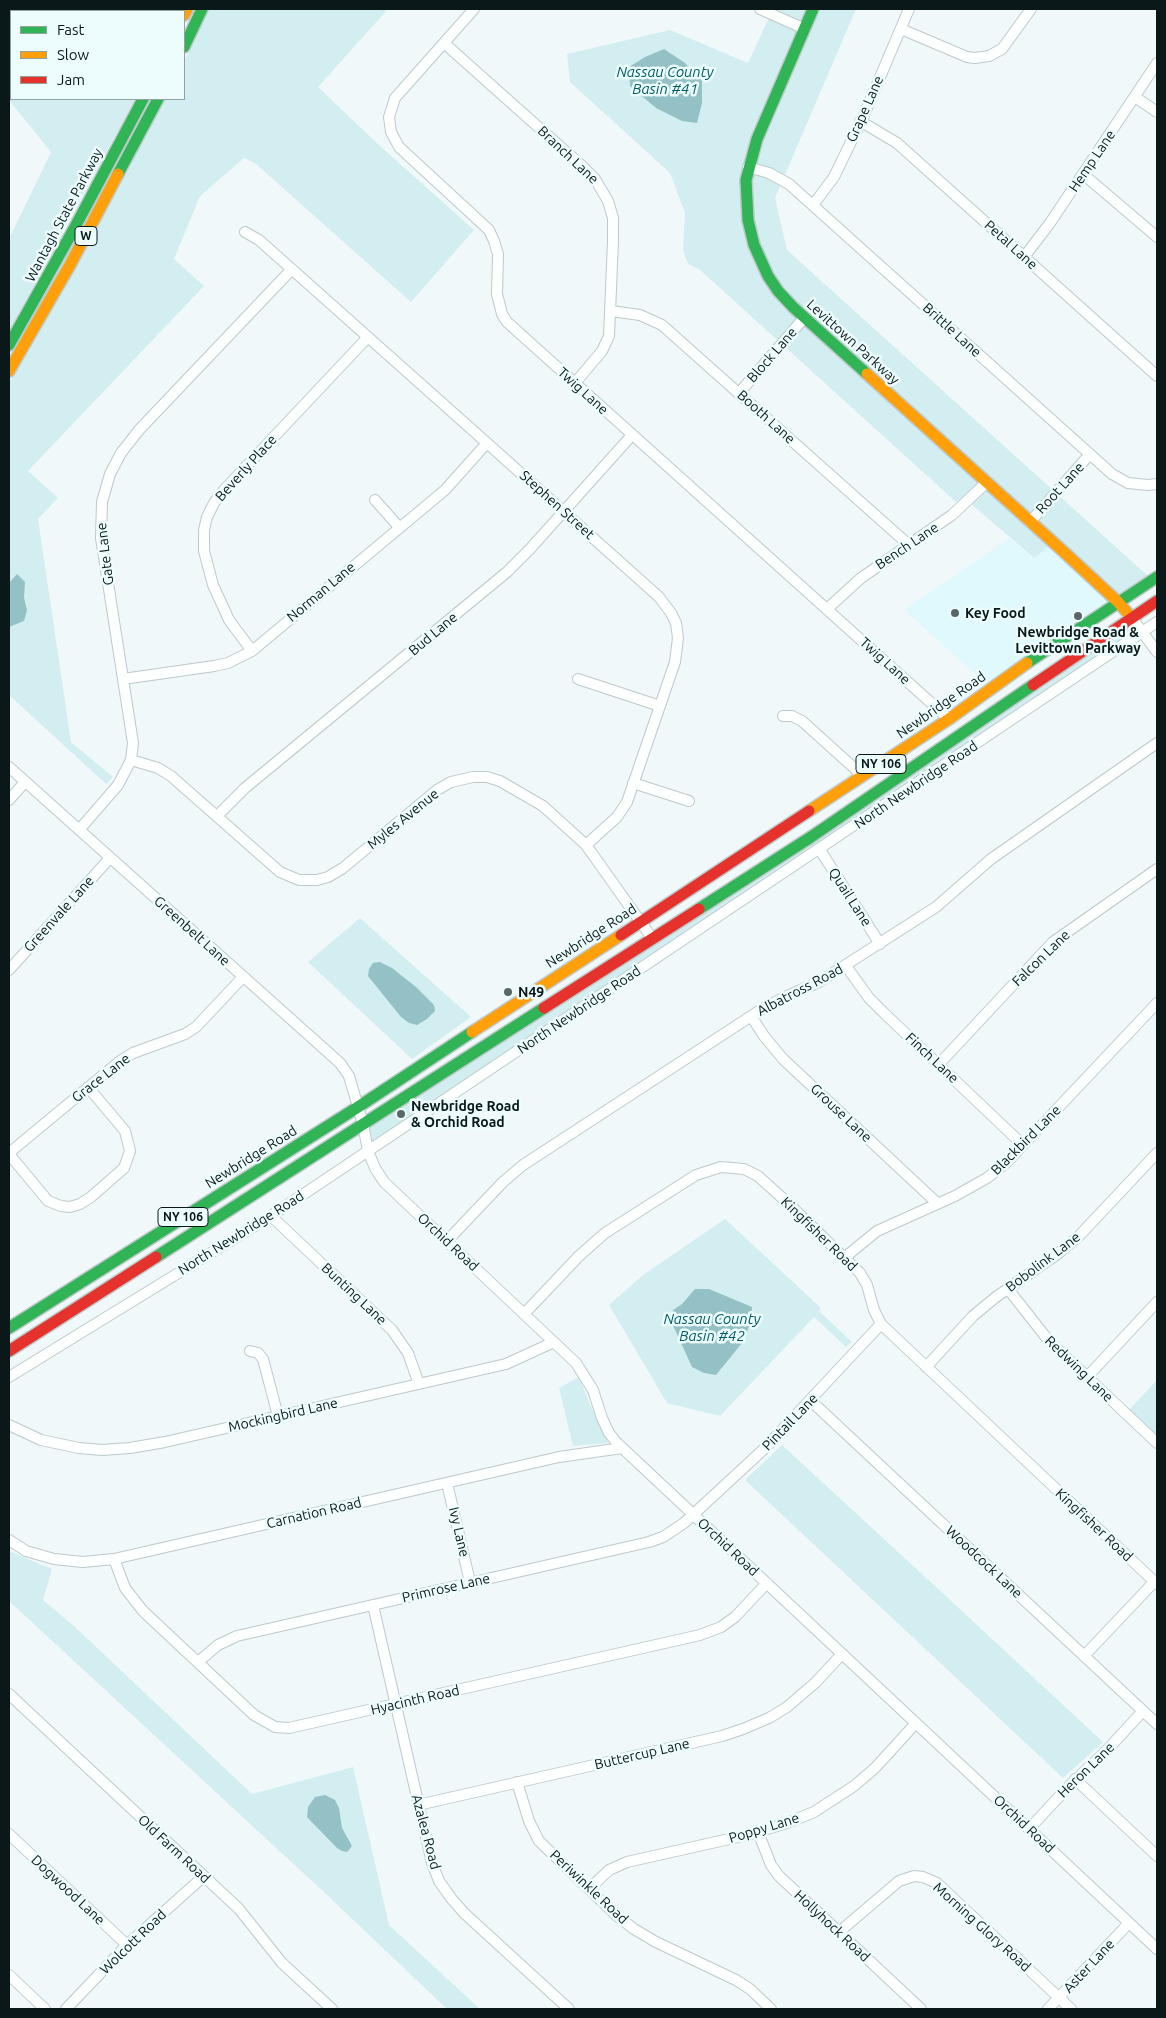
<!DOCTYPE html>
<style>
body{margin:0}
#map{position:relative;width:1166px;height:2018px;overflow:hidden;background:#f0f8fa;font-family:Ubuntu,sans-serif}
canvas{display:block}
.frame{position:absolute;inset:0;border:10px solid #0a1819;pointer-events:none}
.legend{position:absolute;left:10px;top:10px;width:175px;height:90px;box-sizing:border-box;background:#edfcfd;border:1px solid #92a1a2;margin:0;padding:6px 9px;list-style:none;font-size:15px;color:#0a1819}
.legend li{display:flex;align-items:center;gap:10px;height:25px}
.legend b{width:25px;border:1px solid #92a1a2}
</style>
<div id="map">
<canvas width="1166" height="2018"></canvas>
<div class="frame"></div>
<ul class="legend">
<li><b style="height:6px;background:#30b455"></b>Fast</li>
<li><b style="height:6px;background:#ff9f0a"></b>Slow</li>
<li><b style="height:6px;background:#e5322d"></b>Jam</li>
</ul>
</div>
<script>
const g = document.querySelector('canvas').getContext('2d');
g.lineJoin = 'round';
function fill(path, color) {
  g.fillStyle = color;
  g.fill(path, 'evenodd');
}
function toPath(rows) {
  const path = new Path2D();
  for (const r of rows) {
    path.moveTo(r[0], r[1]);
    for (let i = 2; i < r.length; i += 2) path.lineTo(r[i], r[i + 1]);
  }
  return path;
}
function strokePath(path, color, width, dash) {
  g.strokeStyle = color;
  g.lineWidth = width;
  g.lineCap = dash ? 'butt' : 'round';
  g.setLineDash(dash || []);
  g.stroke(path);
}
function label(font, color, halo, rows, align = 'center') {
  g.font = font + ' Ubuntu,sans-serif';
  g.lineWidth = 5;
  g.setLineDash([]);
  g.textBaseline = 'middle';
  g.strokeStyle = halo;
  g.fillStyle = color;
  for (const [text, x, y, turn = 0] of rows) {
    g.save();
    g.translate(x, y);
    g.rotate((+turn || 0) * Math.PI / 180);
    g.textAlign = isNaN(turn) ? turn : align;
    if (halo) g.strokeText(text, 0, 0);
    g.fillText(text, 0, 0);
    g.restore();
  }
}
fill(toPath([
 [1009,538,1033,558,1051,544,1112,600,985,683,904,610]
]), '#e0f9fc');
fill(toPath([
 [209,9,388,9,318,87,380,146,474,230,411,302,256,164,244,158,200,196,174,259,204,286,28,471,58,498,38,519,71,742,113,777,106,784,9,695,9,383,165,99,184,99,184,62],
 [773,9,856,9,775,198,787,250,1148,576,1118,596,1051,545,1034,558,963,497,956,502,699,269,688,264,683,250,685,213,670,173,570,82,567,54,670,30,748,63],
 [12,99,135,99,9,331,9,239,51,152,9,100],
 [1131,621,1138,633,369,1148,365,1126],
 [360,918,471,1017,412,1059,308,962],
 [725,1219,821,1308,819,1311,852,1342,846,1347,814,1317,720,1416,667,1403,609,1305,643,1275],
 [579,1377,592,1409,608,1443,573,1446,559,1388],
 [1157,1380,1157,1442,1126,1413],
 [782,1445,949,1599,1103,1742,1063,1778,745,1480],
 [9,1551,52,1569,43,1600,75,1627,252,1794,353,1767,389,1925,480,2009,447,2009,326,1894,9,1601]
]), '#d3eef1');
fill(toPath([
 [664,49,685,63,702,81,702,103,697,123,682,121,656,108,630,86,629,67,645,57],
 [17,574,25,582,24,598,27,610,24,621,9,627,9,583],
 [380,962,392,968,416,987,434,1005,435,1011,427,1019,417,1025,409,1023,401,1017,368,976,369,969,373,963],
 [695,1289,709,1289,752,1307,751,1322,742,1343,716,1375,704,1373,692,1367,671,1321,673,1310,682,1304],
 [325,1795,335,1800,339,1808,342,1828,352,1846,347,1852,342,1851,337,1848,307,1817,308,1807,315,1797]
]), '#94c1c6');
const street = toPath([
 [474,9,395,98,389,117,391,132,399,147,489,230,494,241,498,254,497,294,502,314,507,322,949,719],
 [760,9,805,29],
 [111,11,113,9],
 [901,29,967,57,975,58,989,56,1002,49,1031,9],
 [444,43,582,166,595,179,608,201,613,218,613,241,609,336,602,351,575,383],
 [9,93,11,91],
 [1135,97,1157,112],
 [860,121,897,143,1157,376],
 [748,167,769,173,789,184,1112,474,1128,483,1148,485,1157,484],
 [1083,174,1157,237],
 [813,205,834,177,864,115,909,9],
 [245,232,259,240,487,443,659,597,671,613,676,623,678,638,675,662,627,802,617,817,586,845],
 [1024,257,1050,223,1157,63],
 [611,311,640,315,662,325,909,545],
 [739,393,804,318],
 [375,500,399,527],
 [1030,522,1090,454],
 [827,609,861,578,952,515,986,483],
 [1132,618,1157,652],
 [252,651,229,620,213,585,204,551,204,530,207,517,214,503,224,490,368,337],
 [123,679,214,666,228,663,252,651,445,490,487,443],
 [578,679,660,706],
 [783,716,792,716,802,721,863,776],
 [131,760,158,768,171,776,280,872,299,880,317,880,328,877,343,868,437,790,451,782,473,777,487,777,500,781,543,806,586,845,652,938],
 [9,767,340,1063,349,1076,363,1124,368,1151,375,1168,384,1182,576,1363,593,1390,602,1418,609,1433,617,1443,1157,1949],
 [633,783,689,801],
 [9,800,25,782],
 [217,816,245,788,507,572,530,549,632,435],
 [79,830,118,785,131,760,133,743,101,538,102,502,110,474,121,453,139,430,292,269],
 [820,850,880,944],
 [846,966,869,998,884,1013,1023,1145],
 [9,970,110,858],
 [751,1016,764,1036,783,1059,937,1203],
 [939,1064,1053,942,1157,869],
 [9,1153,120,1061,133,1053,185,1034,196,1027,243,977],
 [9,1154,48,1201,61,1206,70,1207,80,1204,91,1197,124,1168,130,1151,125,1131,88,1087],
 [271,1216,392,1330,408,1353,419,1384],
 [447,1241,503,1182,523,1165,762,1009,787,996,819,982,936,907,991,859,1157,743],
 [844,1258,877,1231,955,1196,987,1178,1007,1162,1157,1003],
 [1008,1289,1049,1341,1157,1443],
 [524,1314,579,1256,605,1233,696,1175,721,1167,744,1169,758,1176,790,1205,860,1273,867,1285,874,1310,881,1324,1157,1584],
 [250,1351,258,1353,263,1359,278,1416],
 [926,1367,973,1316,996,1297,1056,1255,1078,1237,1157,1153],
 [9,1377,271,1216,1157,622],
 [1087,1377,1157,1302],
 [810,1400,1157,1724],
 [9,1425,41,1440,79,1448,102,1450,130,1448,165,1442,506,1364,554,1342],
 [447,1483,470,1582],
 [9,1540,26,1551,54,1559,83,1562,114,1559,559,1457,622,1448],
 [114,1559,125,1588,143,1611,254,1715,275,1727,289,1728,700,1635,721,1627,735,1617,767,1583],
 [373,1605,432,1863,439,1881,451,1898,464,1913,569,2009],
 [1084,1656,1155,1581],
 [198,1662,218,1645,237,1636,649,1542,663,1537,684,1523,765,1448,881,1324],
 [9,1694,239,1909,282,1963,332,2009],
 [1075,1779,1157,1856],
 [517,1782,529,1821,539,1841,616,1915,634,1929,656,1942,736,1980,750,1989,771,2009],
 [418,1805,722,1736,743,1729,769,1718,787,1707,815,1683,842,1654],
 [1029,1829,1068,1787,1107,1750,1143,1711],
 [758,1832,771,1865,779,1876,921,2009],
 [9,1834,127,1945],
 [589,1889,609,1870,627,1862,747,1835,787,1823,814,1812,854,1786,875,1768,916,1723],
 [839,1932,899,1881,914,1876,923,1877,937,1883,1071,2009],
 [9,1975,45,2009],
 [66,2009,127,1945,203,1877],
 [1048,2009,1129,1923]
]);
const fast = toPath([
 [813,9,757,139,746,180,748,220,754,245,768,276,778,291,793,307,867,374],
 [184,47,202,9],
 [118,174,158,99],
 [9,345,75,227,143,99],
 [1027,663,1157,577],
 [699,909,811,837,1033,685],
 [156,1257,544,1008],
 [9,1328,358,1107,472,1032]
]);
const slow = toPath([
 [184,15,187,9],
 [9,371,70,265,118,174],
 [867,374,1064,552,1118,602,1132,618],
 [809,811,949,719,1027,663],
 [472,1032,621,935]
]);
const jam = toPath([
 [1033,685,1157,601],
 [621,935,809,811],
 [544,1008,699,909],
 [9,1351,156,1257]
]);
strokePath(street, '#bec9ca', 12);
strokePath(fast, '#bec9ca', 14);
strokePath(slow, '#bec9ca', 14);
strokePath(jam, '#bec9ca', 14);
strokePath(street, '#fdfefe', 10);
strokePath(fast, '#30b455', 11);
strokePath(slow, '#ff9f0a', 11);
strokePath(jam, '#e5322d', 11);
for (const [x, y, r, color] of [
 [955,613,5,"#5a6668"],
 [1078,616,5,"#5a6668"],
 [508,992,5,"#5a6668"],
 [401,1114,5,"#5a6668"]
]) {
  const dot = new Path2D();
  dot.arc(x, y, r, 0, 2 * Math.PI);
  g.fillStyle = color;
  g.fill(dot);
  strokePath(dot, '#edfcfd', 2);
}
for (const [x, y, w] of [
 [86,236,22],
 [881,764,50],
 [183,1217,50]
]) {
  const box = new Path2D();
  box.roundRect(x - w / 2, y - 9.5, w, 19, 4);
  g.fillStyle = '#edfcfd';
  g.fill(box);
  strokePath(box, '#0a1819', 1);
}
label('bold 12px', '#0a1819', null, [
 ["W",86,236],
 ["NY 106",881,764],
 ["NY 106",183,1217]
]);
label('14px', '#0a1819', '#edfcfd', [
 ["Grape Lane",865,109,-66],
 ["Branch Lane",568,155,43],
 ["Hemp Lane",1092,161,-56],
 ["Wantagh State Parkway",64,215,-62],
 ["Petal Lane",1011,245,42],
 ["Brittle Lane",952,330,42],
 ["Levittown Parkway",853,342,42],
 ["Block Lane",772,355,-49],
 ["Twig Lane",583,391,42],
 ["Booth Lane",766,417,42],
 ["Beverly Place",246,468,-48],
 ["Root Lane",1060,488,-48],
 ["Stephen Street",557,505,42],
 ["Bench Lane",907,546,-34],
 ["Gate Lane",105,554,-97],
 ["Norman Lane",321,592,-40],
 ["Bud Lane",433,634,-40],
 ["Twig Lane",885,661,42],
 ["Newbridge Road",941,705,-35],
 ["North Newbridge Road",916,785,-34],
 ["Myles Avenue",403,819,-39],
 ["Quail Lane",850,897,57],
 ["Greenvale Lane",59,914,-48],
 ["Greenbelt Lane",192,931,42],
 ["Newbridge Road",591,936,-33],
 ["Falcon Lane",1041,958,-44],
 ["Albatross Road",800,990,-28],
 ["North Newbridge Road",579,1010,-34],
 ["Finch Lane",932,1058,43],
 ["Grace Lane",101,1078,-38],
 ["Grouse Lane",841,1113,43],
 ["Blackbird Lane",1026,1140,-45],
 ["Newbridge Road",251,1157,-32],
 ["North Newbridge Road",241,1233,-32],
 ["Kingfisher Road",819,1234,44],
 ["Orchid Road",448,1242,43],
 ["Bobolink Lane",1043,1262,-37],
 ["Bunting Lane",354,1294,43],
 ["Redwing Lane",1079,1369,44],
 ["Mockingbird Lane",283,1415,-13],
 ["Pintail Lane",790,1422,-46],
 ["Carnation Road",314,1513,-13],
 ["Kingfisher Road",1094,1525,43],
 ["Ivy Lane",459,1532,77],
 ["Orchid Road",728,1547,43],
 ["Woodcock Lane",984,1562,43],
 ["Primrose Lane",446,1588,-13],
 ["Hyacinth Road",415,1700,-13],
 ["Buttercup Lane",642,1754,-13],
 ["Heron Lane",1086,1770,-44],
 ["Orchid Road",1024,1824,43],
 ["Poppy Lane",764,1828,-17],
 ["Azalea Road",426,1832,75],
 ["Old Farm Road",174,1849,43],
 ["Periwinkle Road",589,1887,43],
 ["Dogwood Lane",68,1890,43],
 ["Hollyhock Road",832,1926,43],
 ["Morning Glory Road",982,1927,42],
 ["Wolcott Road",133,1942,-44],
 ["Aster Lane",1089,1966,-47]
]);
label('bold 14px', '#0a1819', '#edfcfd', [
 ["Key Food",965,613],
 ["Newbridge Road &",1078,632,"center"],
 ["Levittown Parkway",1078,648,"center"],
 ["N49",518,992],
 ["Newbridge Road",411,1106],
 ["& Orchid Road",411,1122]
], 'left');
label('italic 15px', '#005d64', '#edfcfd', [
 ["Nassau County",665,72],
 ["Basin #41",665,89],
 ["Nassau County",712,1319],
 ["Basin #42",712,1336]
]);
</script>
